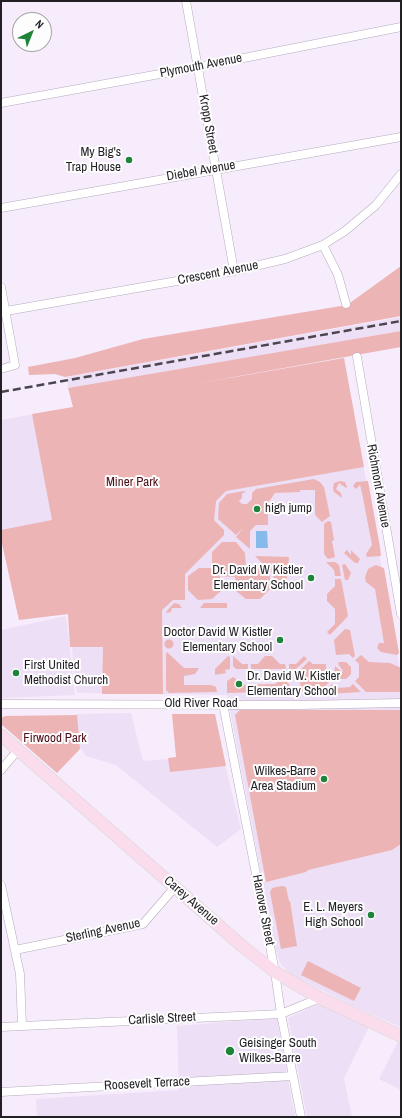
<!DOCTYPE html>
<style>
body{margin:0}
#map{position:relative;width:402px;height:1118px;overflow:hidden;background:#f6ecfc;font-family:"Archivo Narrow",sans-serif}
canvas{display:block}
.frame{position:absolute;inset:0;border:2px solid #221f25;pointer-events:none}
.north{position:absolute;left:12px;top:12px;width:40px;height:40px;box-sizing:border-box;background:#fdfdfd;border:1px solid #a5a4a7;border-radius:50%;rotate:43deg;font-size:11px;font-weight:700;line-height:16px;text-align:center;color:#221f25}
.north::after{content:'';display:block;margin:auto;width:14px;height:18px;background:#1d8439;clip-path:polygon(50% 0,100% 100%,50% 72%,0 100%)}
</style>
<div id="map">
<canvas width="402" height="1118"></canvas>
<div class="frame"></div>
<div class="north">N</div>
</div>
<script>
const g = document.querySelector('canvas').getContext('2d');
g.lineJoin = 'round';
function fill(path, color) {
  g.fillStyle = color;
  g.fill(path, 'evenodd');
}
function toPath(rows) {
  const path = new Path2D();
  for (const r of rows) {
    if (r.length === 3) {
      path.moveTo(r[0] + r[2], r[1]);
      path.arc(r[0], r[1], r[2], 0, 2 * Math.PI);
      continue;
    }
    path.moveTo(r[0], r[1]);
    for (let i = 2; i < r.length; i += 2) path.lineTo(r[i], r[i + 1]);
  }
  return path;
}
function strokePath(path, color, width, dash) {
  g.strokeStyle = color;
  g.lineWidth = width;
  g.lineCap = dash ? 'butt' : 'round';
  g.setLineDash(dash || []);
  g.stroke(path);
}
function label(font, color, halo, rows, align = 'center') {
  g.font = font + ' "Archivo Narrow",sans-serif';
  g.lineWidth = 4;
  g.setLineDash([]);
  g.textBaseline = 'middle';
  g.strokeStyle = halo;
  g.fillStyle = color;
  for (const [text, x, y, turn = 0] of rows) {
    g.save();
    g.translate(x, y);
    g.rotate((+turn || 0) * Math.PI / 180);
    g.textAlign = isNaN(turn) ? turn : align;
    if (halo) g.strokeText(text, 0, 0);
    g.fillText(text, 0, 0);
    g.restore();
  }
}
fill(toPath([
 [401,317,401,331,68,388,67,377],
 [344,358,401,675,401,1027,353,1006,302,980,289,973,280,963,275,947,227,695,77,693,68,614,19,620,1,539,1,420],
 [66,616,75,695,1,698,1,630],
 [131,713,143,761,170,759,225,765,241,829,217,847,116,765,86,756,80,748,76,714],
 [321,1003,369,1027,344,1078,352,1117,307,1117,288,1018],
 [277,1018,295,1117,37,1117,36,1099,179,1090,177,1026],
 [398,1041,401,1042,401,1090,379,1079]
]), '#eddff6');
fill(toPath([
 [401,266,401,316,65,377,55,374,29,375,28,367,75,358,143,339,347,305],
 [401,331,401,347,189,385,344,358,364,467,226,491,216,501,214,520,224,530,224,535,185,574,185,600,173,600,162,610,163,694,102,694,103,647,70,647,68,614,19,620,1,539,1,530,52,520,32,414,73,407,68,388],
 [314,479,320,482,324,487,330,516,322,522,315,515,315,490,300,490,300,492,275,493,268,503,268,525,256,525,250,531,250,549,257,555,236,537,243,528,236,535,218,519,219,503,227,494,244,491,245,493,242,493,242,498,239,501,242,504,247,504,252,499,252,493,256,489],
 [340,481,345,482,347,487,346,488,339,483,336,489,341,493,342,498,334,492,333,489,334,483],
 [368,481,380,547,381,556,367,557,366,554,372,545,362,493,360,485,356,489,353,486,356,482],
 [328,521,331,522,334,540,332,541,335,557,332,558,328,559,324,554,324,524],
 [222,542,236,542,245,553,246,567,260,566,270,576,270,589,260,599,246,599,236,591,235,577,220,576,221,591,212,599,198,600,188,590,188,576,199,568,212,568,212,552],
 [351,550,360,559,358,563,355,563,344,553,347,550,351,555],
 [255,556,289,557,286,588,277,587,274,583,273,574],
 [326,562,335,562,339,565,341,576,335,576,334,570],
 [345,564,351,573,348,580,345,580,342,565],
 [376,565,384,568,399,653,397,655,381,652,377,648,379,643,384,643,375,589,366,582,365,577,368,569],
 [335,579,341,579,348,616,330,635,327,632,335,624,335,609,327,601,327,594,335,586],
 [174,603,179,604,182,608,172,608,171,612,167,613,166,612],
 [204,603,227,603,227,608,200,608],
 [345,629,350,630,355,656,353,658,349,654,336,655,334,640],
 [169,644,4.5],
 [167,652,184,668,199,668,195,674,184,676,184,685,211,685,216,687,217,692,169,693,166,690,166,654],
 [361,655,369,662,390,663,401,668,401,692,366,692,355,681,359,677,359,664,355,660],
 [228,656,230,657,230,669,225,670,226,673,215,675,215,669],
 [233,656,242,664,248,664,248,669,236,669,233,666],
 [265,656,272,656,280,664,285,664,286,669,251,669,251,664,258,664],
 [304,656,307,659,296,669,289,669,289,664,296,664],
 [309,661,313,664,326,664,326,677,330,681,319,693,301,692,300,680,296,674],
 [339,662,346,662,351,667,351,674,346,679,339,679,334,675,335,666,342,672,343,671,338,664],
 [233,677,236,679,235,685,275,684,280,680,286,681,289,684,291,689,295,689,295,691,227,693,227,681],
 [332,684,336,688,350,687,353,684,361,692,328,694,326,690],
 [240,710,401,710,401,844,392,850,308,870,306,872,266,882,235,715],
 [172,714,215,714,226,766,170,772,168,758,176,757],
 [77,715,80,749,57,773,1,724,1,718,5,716],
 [282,886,286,887,289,901,290,901,297,946,281,949,270,892,272,888],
 [308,961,361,988,354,1001,301,975]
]), '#edb4b5');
fill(toPath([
 [256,531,267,531,268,548,256,548]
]), '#85baea');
const minor = toPath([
 [186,1,234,271],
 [1,103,198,67,401,27],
 [1,208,401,137],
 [323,245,338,275,346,304],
 [1,287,15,365,1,369],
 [6,311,234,271,285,259,323,245,345,231,376,205,401,174],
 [357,357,401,614],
 [1,704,298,705,401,703],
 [223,704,275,972,281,1014,301,1117],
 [1,770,18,750],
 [1,885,20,974,22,1026],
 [15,950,143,924,175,887],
 [1,1027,281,1014,320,998],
 [1,1092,293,1076]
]);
const primary = toPath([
 [1,735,242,946,275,972,320,998,401,1036]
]);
strokePath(minor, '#b5abbb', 9);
strokePath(primary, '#d7d7d8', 13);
strokePath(minor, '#fff', 8);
strokePath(primary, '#fbdced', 12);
strokePath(toPath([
 [1,392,401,321]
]), '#4b464e', 2.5, [8, 4]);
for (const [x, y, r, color] of [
 [129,160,4,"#1d8439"],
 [257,509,4,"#1d8439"],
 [311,578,4,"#1d8439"],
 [280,640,4,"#1d8439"],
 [16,673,4,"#1d8439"],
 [239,684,4,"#1d8439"],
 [324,779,4,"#1d8439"],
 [371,915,4,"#1d8439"],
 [230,1051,5,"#1d8439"]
]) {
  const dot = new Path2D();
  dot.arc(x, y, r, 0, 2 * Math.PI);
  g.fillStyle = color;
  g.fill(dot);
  strokePath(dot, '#fdfdfd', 1.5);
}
label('13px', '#221f25', '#fdfdfd', [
 ["Plymouth Avenue",201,66,-11],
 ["Kropp Street",208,124,80],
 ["Diebel Avenue",201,171,-10],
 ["Crescent Avenue",218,273,-11],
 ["Richmont Avenue",378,486,80],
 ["Old River Road",201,704],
 ["Carey Avenue",191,901,41],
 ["Hanover Street",263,910,79],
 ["Sterling Avenue",103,931,-12],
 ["Carlisle Street",162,1019,-3],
 ["Roosevelt Terrace",147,1084,-3]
]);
label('13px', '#221f25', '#fdfdfd', [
 ["My Big's",121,153],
 ["Trap House",121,168],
 ["high jump",265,509,"left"],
 ["Dr. David W Kistler",303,571],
 ["Elementary School",303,586],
 ["Doctor David W Kistler",272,633],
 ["Elementary School",272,648],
 ["First United",24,666,"left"],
 ["Methodist Church",24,681,"left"],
 ["Dr. David W. Kistler",247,677,"left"],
 ["Elementary School",247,692,"left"],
 ["Wilkes-Barre",316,772],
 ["Area Stadium",316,787],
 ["E. L. Meyers",363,908],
 ["High School",363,923],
 ["Geisinger South",239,1044,"left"],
 ["Wilkes-Barre",239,1059,"left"]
], 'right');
label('13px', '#4f0e18', '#fdfdfd', [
 ["Miner Park",132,483],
 ["Firwood Park",55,739]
]);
</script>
